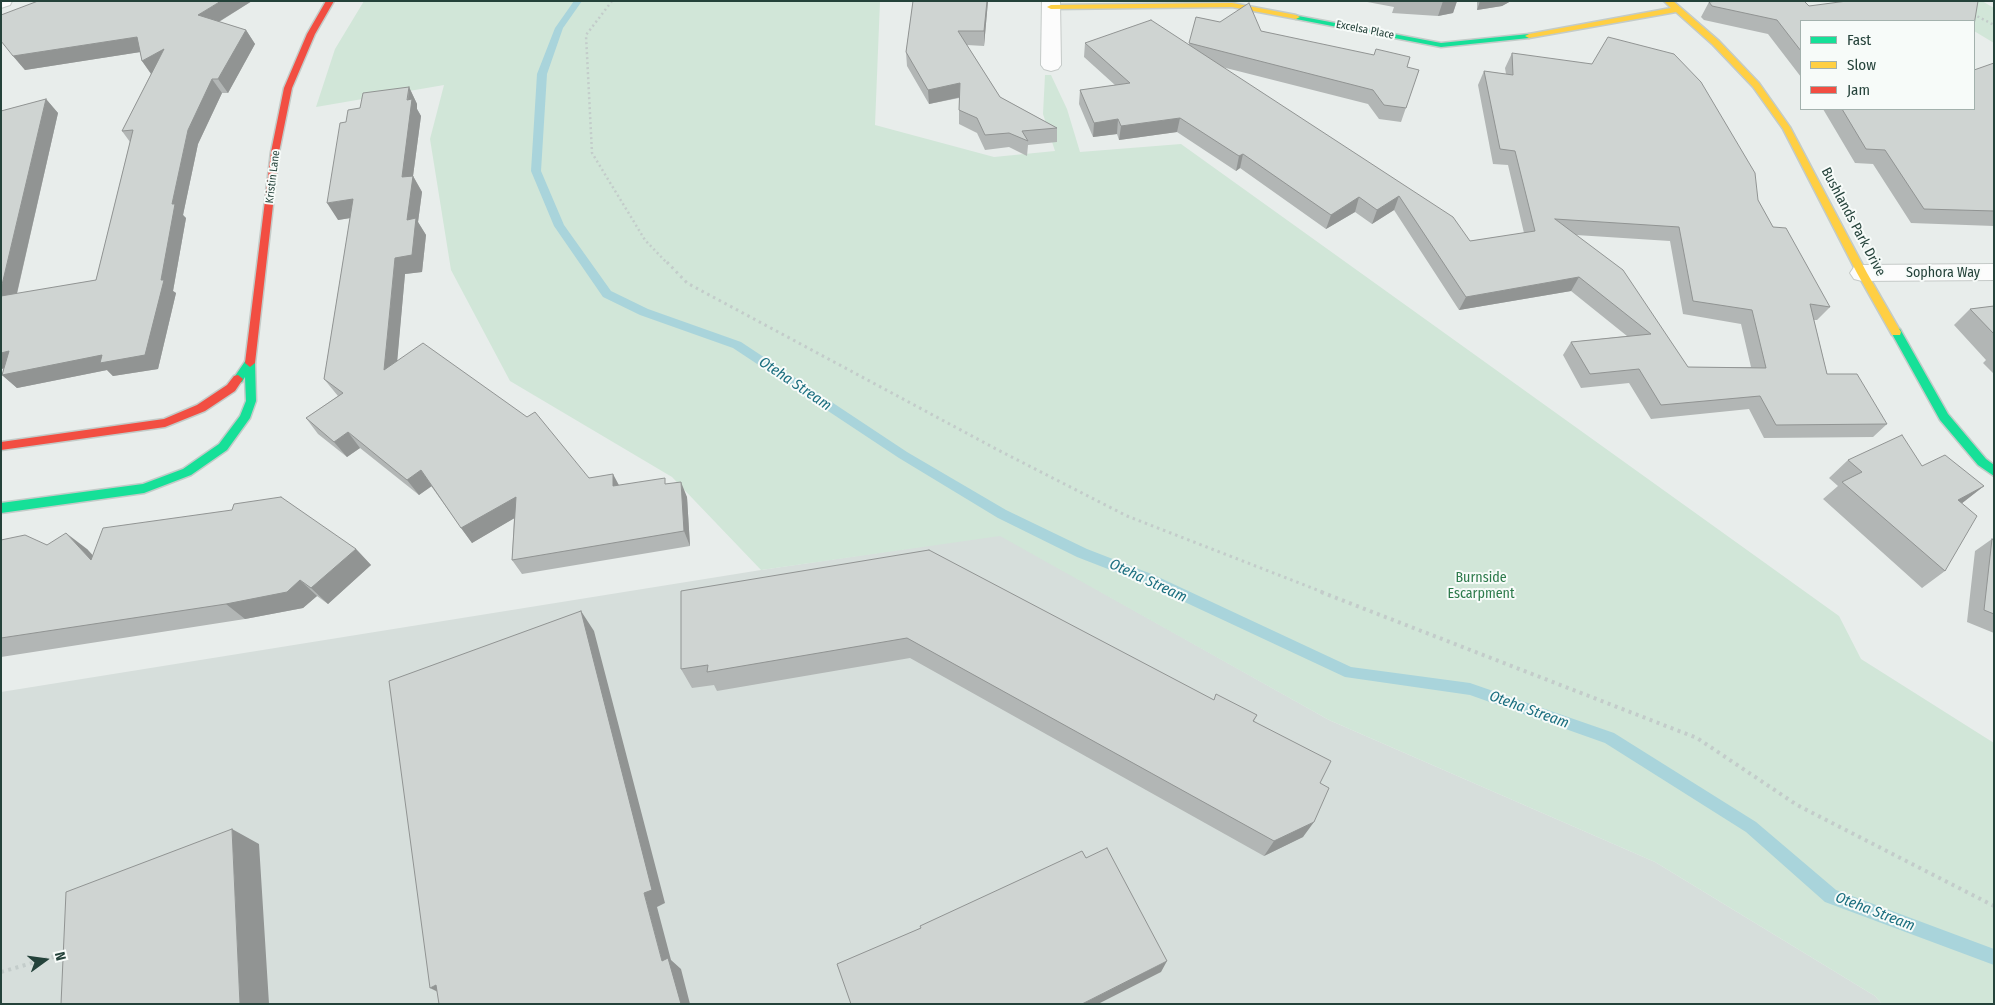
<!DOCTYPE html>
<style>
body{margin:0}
#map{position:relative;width:1995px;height:1005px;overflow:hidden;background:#e8edeb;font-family:"Fira Sans Condensed",sans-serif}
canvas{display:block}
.frame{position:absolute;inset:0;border:2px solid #24423a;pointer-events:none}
.legend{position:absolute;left:1800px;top:20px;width:175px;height:90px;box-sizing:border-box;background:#f7fbf9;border:1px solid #a3b1ad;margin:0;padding:6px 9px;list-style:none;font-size:15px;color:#24423a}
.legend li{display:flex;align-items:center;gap:10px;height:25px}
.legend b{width:25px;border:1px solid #a3b1ad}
.north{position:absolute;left:20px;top:935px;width:50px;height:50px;-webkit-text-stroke:4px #f7fbf9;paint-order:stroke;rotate:76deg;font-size:14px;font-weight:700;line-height:20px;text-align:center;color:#24423a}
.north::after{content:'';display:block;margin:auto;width:18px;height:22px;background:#24423a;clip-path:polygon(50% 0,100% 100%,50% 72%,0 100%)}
</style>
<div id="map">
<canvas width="1995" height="1005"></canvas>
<div class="frame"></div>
<ul class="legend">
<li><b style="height:6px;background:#16e098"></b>Fast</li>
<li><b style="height:6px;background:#ffcf43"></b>Slow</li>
<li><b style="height:6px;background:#f24e42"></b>Jam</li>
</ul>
<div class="north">N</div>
</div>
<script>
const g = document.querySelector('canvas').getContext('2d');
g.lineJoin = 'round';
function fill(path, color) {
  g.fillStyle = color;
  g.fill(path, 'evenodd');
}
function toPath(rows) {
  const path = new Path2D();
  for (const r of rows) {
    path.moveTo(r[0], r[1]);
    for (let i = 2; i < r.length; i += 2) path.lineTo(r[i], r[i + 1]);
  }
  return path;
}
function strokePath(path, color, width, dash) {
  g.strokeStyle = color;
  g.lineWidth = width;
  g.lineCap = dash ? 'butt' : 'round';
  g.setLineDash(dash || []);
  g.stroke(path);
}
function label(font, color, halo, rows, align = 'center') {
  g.font = font + ' "Fira Sans Condensed",sans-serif';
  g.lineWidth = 4;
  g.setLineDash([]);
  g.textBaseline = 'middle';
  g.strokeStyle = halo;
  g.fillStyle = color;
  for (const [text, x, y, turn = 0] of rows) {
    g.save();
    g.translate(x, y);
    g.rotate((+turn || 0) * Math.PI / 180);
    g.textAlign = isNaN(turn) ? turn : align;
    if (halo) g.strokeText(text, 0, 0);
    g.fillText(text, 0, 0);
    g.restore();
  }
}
fill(toPath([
 [1000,535,1329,720,1655,862,1875,996,1882,1004,1,1004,1,692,761,570]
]), '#d6dedb');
fill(toPath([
 [364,1,880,1,875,125,994,157,1055,151,1043,114,1045,75,1051,75,1067,109,1080,152,1181,144,1839,616,1861,659,1994,743,1994,1004,1882,1004,1875,996,1655,862,1329,720,1000,536,761,570,672,477,510,381,451,270,430,139,444,85,316,107,335,49],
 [1924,1,1982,1,1994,8,1994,43,1974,31,1974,21]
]), '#d1e6d8');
fill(toPath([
 [574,1,582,1,563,28,547,74,541,171,564,225,611,291,648,309,741,342,907,452,1006,510,1087,549,1154,575,1351,667,1470,683,1614,733,1756,822,1836,890,1994,949,1994,965,1825,902,1746,832,1605,743,1470,695,1345,677,1144,583,1077,557,998,518,899,458,733,348,640,315,603,297,554,226,531,171,537,74,555,28,574,1]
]), '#a9d4db');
const street = toPath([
 [1,1,12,1,10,5,1,8,1,1],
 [1042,1,1060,1,1061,65,1058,69,1051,71,1044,69,1041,65,1042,1],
 [1994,264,1994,280,1862,281,1854,279,1850,273,1854,267,1862,265,1994,264]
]);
const fast = toPath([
 [1293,15,1441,43,1529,34,1533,36,1529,38,1441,47,1296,19,1292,17,1293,15],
 [1896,328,1900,329,1948,414,1986,459,1994,465,1994,476,1978,465,1940,420,1891,332,1896,328],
 [250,359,255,363,256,401,250,418,227,450,191,475,144,493,1,513,1,503,143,484,183,469,219,444,240,416,246,401,245,377,242,382,238,383,233,379,246,360,250,359]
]);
const slow = toPath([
 [1664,1,1673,1,1719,41,1759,83,1790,127,1867,273,1901,332,1900,335,1892,335,1857,273,1783,129,1753,87,1713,45,1676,12,1529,38,1525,36,1529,34,1671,8,1664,1],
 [1232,3,1296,15,1300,17,1296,19,1232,7,1051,9,1047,7,1051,5,1232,3]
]);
const jam = toPath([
 [326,1,334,1,315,34,292,88,279,152,255,363,250,367,245,363,271,152,284,88,307,34,326,1],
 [238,375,243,379,235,391,205,411,165,427,1,450,1,442,164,419,197,405,227,385,234,376,238,375]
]);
strokePath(street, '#c5cac8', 2);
strokePath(fast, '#c3cbc8', 3);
strokePath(slow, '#c3cbc8', 3);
strokePath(jam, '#c3cbc8', 3);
strokePath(toPath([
 [612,1,586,35,592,153,645,240,668,264],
 [1973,14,1994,25]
]), '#c3ccca', 2.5, [2, 3]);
strokePath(toPath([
 [667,262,687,283,998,450,1127,516,1325,593]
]), '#c3ccca', 3, [2.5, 4]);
strokePath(toPath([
 [1321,592,1697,738,1797,805,1994,906],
 [1,972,67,953]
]), '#c3ccca', 4, [3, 4.5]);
fill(street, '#fcfcfc');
fill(fast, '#16e098');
fill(slow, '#ffcf43');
fill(jam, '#f24e42');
fill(toPath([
 [252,1,219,22,246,30,255,44,228,93,222,93,198,144,183,215,186,218,173,291,176,293,158,369,113,376,107,370,17,388,2,375,4,368,1,369,1,111,46,99,58,113,17,294,96,280,130,142,122,131,151,74,142,61,140,52,25,70,13,56],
 [913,1,988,1,984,46,967,45,1000,97,1057,128,1057,142,1028,145,1027,156,1009,147,985,150,977,133,959,124,959,98,929,104,907,66,906,52],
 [1362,1,1457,1,1453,13,1438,16,1392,13,1394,7],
 [1477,1,1511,1,1502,6,1477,10],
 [1709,2,1801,21,1801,77,1768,34,1704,20,1701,17],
 [1196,17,1261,31,1419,70,1401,122,1379,119,1368,104,1222,67,1470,241,1524,233,1508,165,1493,164,1478,85,1484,71,1506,74,1505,68,1512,53,1758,200,1773,227,1830,307,1817,320,1814,320,1827,374,1887,424,1873,437,1764,438,1749,409,1651,419,1629,383,1581,388,1563,355,1571,342,1627,336,1571,291,1459,310,1394,210,1372,224,1355,212,1326,229,1240,168,1236,171,1177,132,1119,140,1117,134,1093,137,1079,104,1080,90,1115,85,1084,57,1085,43,1189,45],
 [1576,235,1670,241,1683,314,1741,324,1751,367,1688,367],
 [1994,63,1994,226,1911,223,1873,164,1855,163,1823,109,1974,109],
 [409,87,417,104,417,109,421,116,413,176,422,192,418,222,426,235,422,272,405,274,397,360,589,478,619,485,667,484,687,497,690,546,522,574,512,560,514,518,472,543,431,486,419,495,360,448,347,457,318,434,306,418,338,396,324,379,350,218,338,220,346,122,360,108],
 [1994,306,1994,374,1983,363,1986,360,1954,325,1970,309],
 [1848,460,1922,466,1984,486,1962,503,1945,571,1922,588,1823,499,1838,486,1829,478],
 [1992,539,1994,540,1994,633,1967,622,1975,551],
 [1,540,87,549,93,556,356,549,371,565,328,604,317,596,303,608,245,619,1,657],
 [681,591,1214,700,1257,715,1254,721,1320,783,1303,837,1264,856,910,658,717,691,714,685,692,688,681,669]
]), '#b2b6b5');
fill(toPath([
 [221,1,252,1,207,29,198,15],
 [987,1,988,1,984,46,984,31],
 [1443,1,1457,1,1453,13,1438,16],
 [1480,1,1511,1,1502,6,1477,10],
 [246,30,255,44,228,93,218,79],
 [137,37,147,51,25,70,13,56],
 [164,49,152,75,142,61],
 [212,79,222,93,198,144,183,215,186,218,173,291,176,293,158,369,113,376,107,370,17,388,2,375,161,280,172,204,188,130],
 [960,83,961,97,929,104,928,90],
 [409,87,417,104,417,109,421,116,413,176,422,192,418,222,426,235,422,272,405,274,395,386,384,370,395,258,407,220,402,177],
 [46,99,58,113,13,310,1,299,1,289],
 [1180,118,1177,132,1119,140,1121,126],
 [1118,119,1117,134,1093,137,1094,123],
 [1243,154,1240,168,1236,171,1239,156],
 [1399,196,1394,210,1372,224,1377,210],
 [1359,197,1355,212,1326,229,1331,215],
 [353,199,363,216,338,220,327,203],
 [1579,277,1571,291,1459,310,1466,297],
 [9,351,24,365,1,369,1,353],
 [348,432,360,448,347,457,334,442],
 [421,470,432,486,419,495,407,480],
 [613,474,621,489,613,486],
 [681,482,687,497,690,546,684,531],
 [1984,486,1961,504,1958,500],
 [516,497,525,512,472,543,461,528],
 [66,533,87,549,112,576,91,560],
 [356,549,371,565,328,604,311,588],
 [300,580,317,596,303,608,245,619,226,604],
 [581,611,594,631,665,903,657,907,671,960,681,969,690,1004,681,1004,662,961,644,893],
 [1314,822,1303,837,1264,856,1274,841],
 [232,829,259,844,269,1004,240,1004],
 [1167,961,1161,972,1098,1004,1082,1004],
 [436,985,452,999,430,988]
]), '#919493');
const building = toPath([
 [38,1,221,1,198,15,246,30,218,79,212,79,188,130,172,204,175,204,161,280,164,280,145,355,100,363,102,355,2,375,9,351,1,353,1,296,96,280,133,130,122,131,164,49,142,61,137,37,13,56,1,41,1,15,38,1],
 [913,1,987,1,984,31,958,31,1000,97,1057,128,1022,131,1028,141,1009,133,985,135,977,118,959,110,960,83,928,90,906,52,913,1],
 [1717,1,1804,1,1809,6,1847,1,1978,1,1974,25,1974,21,1801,21,1801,51,1777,20,1712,6,1709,2,1717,1],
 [1249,3,1261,31,1374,55,1376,49,1410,57,1407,67,1419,70,1406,108,1384,105,1373,90,1189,43,1196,17,1220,22,1249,3],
 [1151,20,1453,217,1470,241,1535,231,1515,151,1500,149,1484,71,1513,75,1512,53,1592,64,1608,37,1674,54,1701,82,1755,173,1758,200,1773,227,1786,228,1830,307,1810,304,1827,374,1857,374,1887,424,1776,425,1760,396,1661,405,1639,369,1590,374,1571,342,1651,334,1579,277,1466,297,1399,196,1377,210,1359,197,1331,215,1243,154,1239,156,1180,118,1121,126,1118,119,1094,123,1080,90,1130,83,1085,43,1151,20],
 [1555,219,1679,227,1693,301,1752,310,1766,368,1688,367,1623,270,1555,219],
 [1994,63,1994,211,1924,209,1885,150,1866,149,1842,109,1974,109,1974,70,1994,63],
 [409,87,407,100,412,99,402,177,413,176,407,220,416,218,412,255,395,258,384,370,423,343,527,417,535,412,589,478,613,474,613,486,665,478,665,484,681,482,684,531,512,560,516,497,461,528,421,470,407,480,348,432,334,442,306,418,343,393,324,379,353,199,327,203,340,123,346,122,348,110,360,108,363,93,409,87],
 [46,99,1,289,1,111,46,99],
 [1994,306,1994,334,1970,309,1994,306],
 [1902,435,1922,466,1945,455,1984,486,1958,500,1977,516,1945,571,1842,482,1862,472,1848,460,1902,435],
 [281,497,356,549,311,588,300,580,287,592,226,604,1,638,1,540,25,535,47,545,66,533,91,560,103,528,232,510,234,504,281,497],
 [1992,539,1994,540,1994,614,1984,610,1992,539],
 [929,550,1214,700,1216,694,1257,715,1253,721,1331,761,1320,783,1329,788,1314,822,1274,841,907,638,707,672,708,665,681,669,681,591,929,550],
 [581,611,652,890,644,893,662,961,668,958,681,1004,439,1004,436,985,430,988,389,681,581,611],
 [232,829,240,1004,61,1004,66,892,232,829],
 [1107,848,1167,961,1082,1004,851,1004,837,964,921,928,920,926,1082,851,1086,858,1107,848]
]);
fill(building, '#cfd4d2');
strokePath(building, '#919493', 1);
label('11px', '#24423a', '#f7fbf9', [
 ["Excelsa Place",1365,30,11],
 ["Kristin Lane",273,177,-83]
]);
label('14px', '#24423a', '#f7fbf9', [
 ["Bushlands Park Drive",1853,222,62],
 ["Sophora Way",1943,273]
]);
label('14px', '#2d7a4b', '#f7fbf9', [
 ["Burnside",1481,578],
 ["Escarpment",1481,594]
]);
label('italic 15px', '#1c6f80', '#f7fbf9', [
 ["Oteha Stream",795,384,34],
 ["Oteha Stream",1148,581,25],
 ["Oteha Stream",1529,710,20],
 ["Oteha Stream",1875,912,21]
]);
</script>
